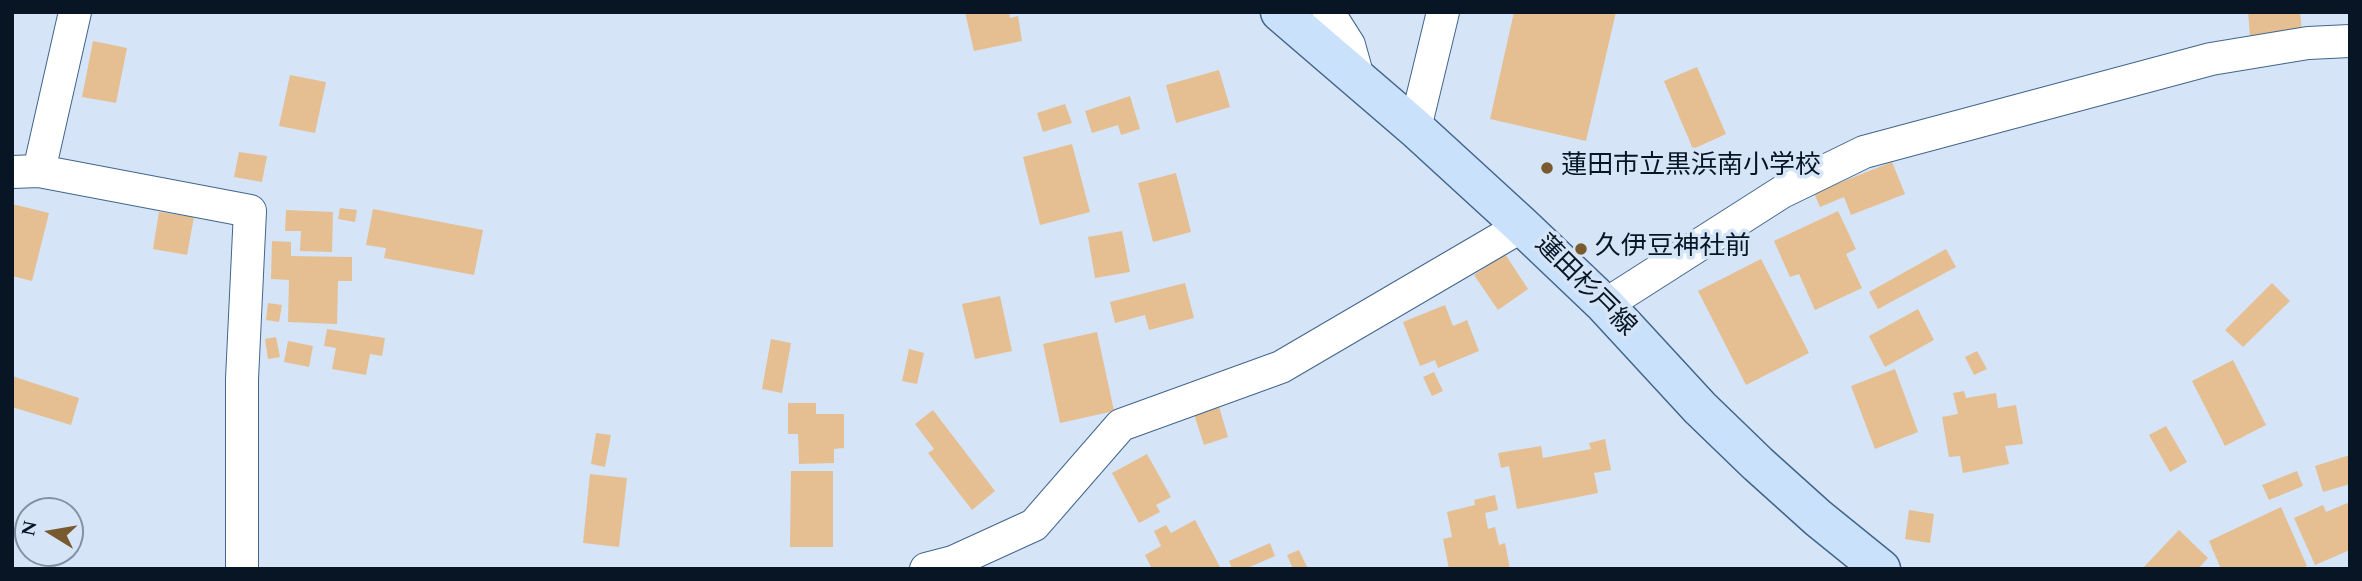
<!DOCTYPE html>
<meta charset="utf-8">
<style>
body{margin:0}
#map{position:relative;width:2362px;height:581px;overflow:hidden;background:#d5e4f7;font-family:Spectral,serif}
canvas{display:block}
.frame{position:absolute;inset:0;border:14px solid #071525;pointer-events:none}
.north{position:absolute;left:14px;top:497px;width:70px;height:70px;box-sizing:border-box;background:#d5e4f7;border:2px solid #8391a3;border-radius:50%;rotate:281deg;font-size:19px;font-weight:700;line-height:28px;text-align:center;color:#071525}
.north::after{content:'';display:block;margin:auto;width:24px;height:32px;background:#79592e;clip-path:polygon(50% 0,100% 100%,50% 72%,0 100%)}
</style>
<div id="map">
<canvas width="2362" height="581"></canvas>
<div class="frame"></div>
<div class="north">N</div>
</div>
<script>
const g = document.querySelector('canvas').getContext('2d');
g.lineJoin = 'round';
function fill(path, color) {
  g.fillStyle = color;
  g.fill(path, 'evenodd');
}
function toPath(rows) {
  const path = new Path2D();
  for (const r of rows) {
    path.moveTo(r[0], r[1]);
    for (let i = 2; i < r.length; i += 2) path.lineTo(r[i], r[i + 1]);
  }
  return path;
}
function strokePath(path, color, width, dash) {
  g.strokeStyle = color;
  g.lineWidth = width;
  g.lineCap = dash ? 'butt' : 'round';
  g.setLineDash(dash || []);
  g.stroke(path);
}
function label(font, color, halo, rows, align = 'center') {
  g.font = font + ' Spectral,"Noto Sans JP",serif';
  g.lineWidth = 7;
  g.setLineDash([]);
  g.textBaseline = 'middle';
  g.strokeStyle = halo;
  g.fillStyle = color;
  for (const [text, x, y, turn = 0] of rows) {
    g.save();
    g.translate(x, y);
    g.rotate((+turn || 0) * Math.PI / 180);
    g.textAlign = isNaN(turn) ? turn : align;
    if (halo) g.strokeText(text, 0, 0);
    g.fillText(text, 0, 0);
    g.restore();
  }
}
fill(toPath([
 [965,12,1009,12,1010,18,1018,16,1022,41,974,51],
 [1514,12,1616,12,1586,141,1490,119],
 [2248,12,2300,12,2302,31,2250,36],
 [93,41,127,48,116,103,82,97],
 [1697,67,1726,134,1693,149,1664,81],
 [1219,70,1230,107,1176,123,1166,85],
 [290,75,326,82,315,133,279,126],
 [1130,96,1140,129,1121,135,1118,125,1092,133,1085,111],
 [1065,104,1072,123,1043,132,1037,113],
 [1072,144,1090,212,1040,225,1023,157],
 [239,152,267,156,262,182,234,177],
 [1892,162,1905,194,1851,215,1844,197,1820,207,1814,193],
 [1176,173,1191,232,1153,242,1138,183],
 [12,204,49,213,32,281,12,276],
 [340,208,357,210,355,222,338,219],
 [373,209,483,230,474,275,384,258,386,248,366,245],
 [286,210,333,212,332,252,300,251,301,231,285,231],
 [1838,211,1856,249,1846,254,1862,288,1815,310,1799,274,1790,277,1774,241],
 [159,212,194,217,187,255,153,249],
 [1122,231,1130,272,1095,278,1088,237],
 [272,241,291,242,291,256,352,257,352,281,338,281,337,324,288,322,289,280,271,279],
 [1946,249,1956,267,1878,309,1869,292],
 [1505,254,1528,289,1498,310,1474,275],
 [1761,259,1809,353,1746,385,1698,291],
 [1185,283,1194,318,1149,330,1145,315,1115,323,1110,302],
 [2272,283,2290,301,2243,347,2225,330],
 [1000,296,1012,351,975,359,962,304],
 [268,303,282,305,279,322,266,320],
 [1445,305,1453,326,1467,320,1479,351,1438,368,1435,360,1420,366,1403,322],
 [1918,309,1934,340,1885,367,1869,336],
 [327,329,385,338,382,356,370,354,366,375,332,369,336,348,324,346],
 [1097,332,1114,411,1060,423,1043,344],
 [276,337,280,357,268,359,265,339],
 [771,339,791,343,782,393,762,389],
 [288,341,313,346,309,367,284,362],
 [909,349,924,353,917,384,902,381],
 [1977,351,1987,369,1974,375,1965,357],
 [2233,360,2266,425,2225,446,2192,381],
 [1895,369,1918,432,1875,449,1851,386],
 [1434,372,1443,391,1432,396,1423,377],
 [12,376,79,398,71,425,12,407],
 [1964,391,1966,398,1996,393,1998,408,2016,405,2023,444,2005,446,2009,464,1963,473,1960,456,1949,457,1942,417,1958,414,1953,393],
 [788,403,816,403,816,414,844,414,844,448,834,449,834,463,799,464,798,434,788,434],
 [1218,403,1228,437,1204,445,1193,411],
 [933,410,995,491,972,510,928,453,934,449,915,424],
 [2166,426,2187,462,2170,472,2149,435],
 [596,433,611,435,605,467,591,464],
 [1605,439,1611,470,1594,473,1598,493,1517,509,1509,466,1501,468,1498,453,1541,446,1543,458,1591,449,1589,443],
 [1147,454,1171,497,1156,505,1160,512,1139,523,1112,473],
 [2350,455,2350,484,2323,492,2315,466],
 [791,471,833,471,833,547,790,547],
 [2297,471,2303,486,2269,500,2262,485],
 [590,474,627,478,619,547,583,543],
 [1495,495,1498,510,1485,513,1488,529,1495,527,1499,545,1505,543,1510,569,1449,569,1443,539,1452,537,1447,512,1475,505,1474,500],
 [2350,502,2350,550,2315,565,2294,518,2323,505,2326,512],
 [2281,507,2307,566,2300,569,2221,569,2209,541],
 [1909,510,1934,514,1930,543,1905,539],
 [1195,520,1221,569,1152,569,1145,555,1161,546,1154,531,1166,525,1171,533],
 [2179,530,2208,558,2198,569,2142,569],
 [1270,543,1275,556,1245,569,1232,569,1229,561],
 [1299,550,1308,569,1293,569,1287,555]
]), '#e5bf91');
const street = toPath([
 [1328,12,1349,45,1359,81],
 [1415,128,1443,12],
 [39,171,250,211,242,379,242,569],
 [12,172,39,171,75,12],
 [1605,305,1782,192,1864,152,2211,59,2308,43,2350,41],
 [926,569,953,562,1034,525,1121,425,1281,367,1522,226]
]);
const secondary = toPath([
 [1280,12,1415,128,1522,226,1605,305,1700,408,1758,464,1818,518,1881,569]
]);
strokePath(street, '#42658c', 34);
strokePath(secondary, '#42658c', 41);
strokePath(street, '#fff', 32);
strokePath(secondary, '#c9e1fb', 38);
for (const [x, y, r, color] of [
 [1547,168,7,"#79592e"],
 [1581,249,7,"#79592e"]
]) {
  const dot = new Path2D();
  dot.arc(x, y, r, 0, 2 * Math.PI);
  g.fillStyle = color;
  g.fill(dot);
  strokePath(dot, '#d5e4f7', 2.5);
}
label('26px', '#071525', '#d5e4f7', [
 ["蓮田市立黒浜南小学校",1561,168],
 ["久伊豆神社前",1595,249]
], 'left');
label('26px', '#071525', '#d5e4f7', [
 ["蓮田杉戸線",1584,287,45]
]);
</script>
